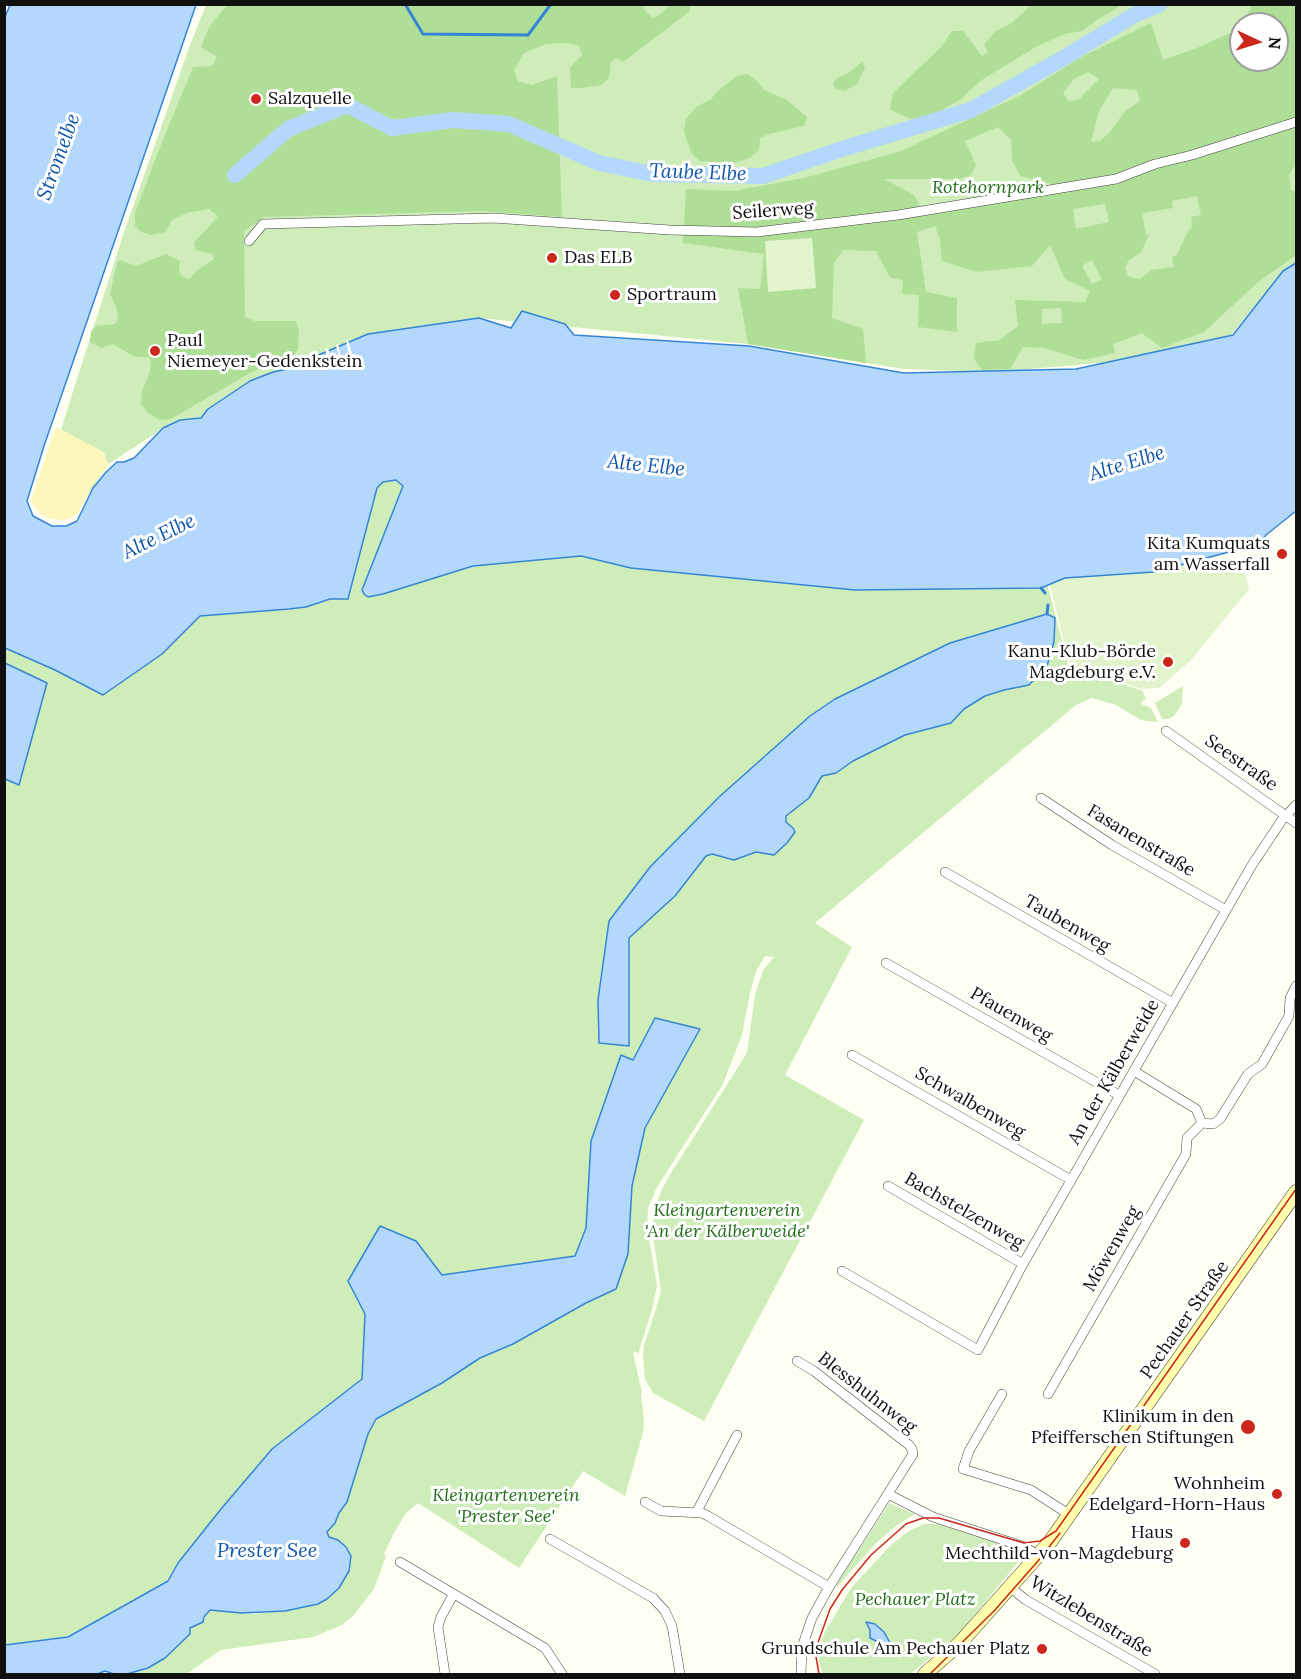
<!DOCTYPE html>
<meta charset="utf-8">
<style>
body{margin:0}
#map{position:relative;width:1301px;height:1679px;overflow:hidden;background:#fffef3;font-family:Lora,serif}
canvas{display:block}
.frame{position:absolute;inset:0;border:6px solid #101010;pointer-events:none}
.north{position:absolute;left:1229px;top:12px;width:60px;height:60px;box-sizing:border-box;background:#fff;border:2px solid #9f9f9f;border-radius:50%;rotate:94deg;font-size:16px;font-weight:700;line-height:24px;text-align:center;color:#101010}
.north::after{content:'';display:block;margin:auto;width:21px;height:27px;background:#cc271c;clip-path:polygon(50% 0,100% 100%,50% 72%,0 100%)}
</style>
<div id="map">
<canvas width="1301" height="1679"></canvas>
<div class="frame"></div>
<div class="north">N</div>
</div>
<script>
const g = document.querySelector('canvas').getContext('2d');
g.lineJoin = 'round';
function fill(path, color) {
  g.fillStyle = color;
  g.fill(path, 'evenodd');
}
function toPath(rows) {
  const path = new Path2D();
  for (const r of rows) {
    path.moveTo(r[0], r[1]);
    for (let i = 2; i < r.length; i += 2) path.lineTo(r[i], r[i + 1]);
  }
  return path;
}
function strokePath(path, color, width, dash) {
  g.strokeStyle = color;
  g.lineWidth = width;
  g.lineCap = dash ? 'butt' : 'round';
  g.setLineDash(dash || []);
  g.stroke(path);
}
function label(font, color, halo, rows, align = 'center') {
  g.font = font + ' Lora,serif';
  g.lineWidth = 6;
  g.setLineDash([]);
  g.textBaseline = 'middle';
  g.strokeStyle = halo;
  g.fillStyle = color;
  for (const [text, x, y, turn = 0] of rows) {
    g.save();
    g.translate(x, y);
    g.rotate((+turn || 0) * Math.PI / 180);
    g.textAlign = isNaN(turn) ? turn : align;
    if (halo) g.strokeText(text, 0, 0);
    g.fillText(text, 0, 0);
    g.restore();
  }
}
fill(toPath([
 [206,5,1296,5,1296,263,1283,271,1232,334,1154,357,1078,365,992,372,904,369,748,344,479,318,368,334,283,370,250,381,208,408,201,418,180,420,171,423,107,465,76,513,40,495,123,235,190,45],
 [1241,24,1277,24,1277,60,1241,60],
 [396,480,403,485,362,590,368,596,383,594,473,566,581,556,631,568,855,590,1048,586,1068,664,1103,663,1104,677,1143,691,1146,700,1143,700,1141,704,1151,708,1158,722,1141,720,1116,705,1092,698,1076,705,815,923,852,947,785,1075,864,1120,704,1421,653,1393,645,1379,643,1354,644,1345,657,1306,661,1290,653,1236,653,1214,662,1189,671,1173,747,1053,755,995,763,970,774,957,765,956,756,971,750,993,742,1035,723,1084,657,1187,648,1208,647,1227,657,1285,653,1306,638,1354,636,1351,633,1353,642,1393,641,1395,644,1421,643,1432,625,1496,583,1471,519,1568,418,1503,406,1513,394,1533,384,1554,386,1556,374,1589,353,1616,342,1625,313,1637,221,1650,186,1674,127,1674,148,1668,172,1652,190,1634,190,1628,204,1620,210,1610,255,1614,307,1607,327,1599,339,1589,347,1576,346,1547,338,1540,329,1537,327,1532,335,1523,339,1513,347,1502,368,1434,376,1419,442,1383,480,1358,616,1289,628,1254,632,1186,645,1128,700,1030,633,1060,622,1055,591,1141,586,1228,575,1256,442,1275,416,1241,348,1281,365,1314,362,1379,272,1449,178,1562,168,1580,68,1637,5,1645,4,779,19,785,46,683,5,663,5,648,55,670,103,695,162,654,200,616,306,607,324,600,341,599,350,596,377,488,383,482],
 [1046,614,1004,690,985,696,964,709,951,723,905,735,853,761,836,773,822,776,809,798,786,816,786,822,793,828,795,832,790,840,770,855,756,852,749,853,739,859,712,854,706,856,675,896,629,938,629,1046,609,921,810,716,835,699,950,643],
 [1183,686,1182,704,1174,716,1169,719,1162,719,1155,703],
 [889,1503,915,1514,897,1525,875,1544,837,1587,837,1584],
 [924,1524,940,1524,1015,1548,1025,1554,955,1638,910,1674,823,1674,819,1662,819,1647,825,1632,851,1588,890,1546,906,1533]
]), '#ceedb9');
fill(toPath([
 [643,5,645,11,653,18,659,15,670,5,690,5,690,11,623,62,616,58,611,62,609,78,601,85,581,88,571,88,570,67,582,55,579,45,566,43,546,44,524,53,514,70,518,81,532,85,557,76,562,217,482,211,264,217,244,231,245,317,255,321,296,321,299,331,298,349,294,355,250,373,171,419,160,420,148,413,141,404,142,391,149,374,151,363,149,357,135,357,113,344,101,348,90,342,91,331,96,326,115,324,118,319,117,309,110,294,117,263,120,260,136,266,166,254,180,261,179,269,181,276,190,279,196,271,214,259,212,253,197,251,194,245,195,241,217,218,217,215,209,209,187,213,172,220,165,232,151,235,141,232,135,226,135,213,160,147,193,67,212,66,217,57,201,47,209,27,227,5],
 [1031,5,1122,5,1097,20,1082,31,1064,34,1034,48,980,81,960,100,938,112,914,120,890,110,893,93,941,47,952,31,963,31,982,56,988,52,984,44,996,31,1012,23],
 [1252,5,1296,5,1296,164,1289,175,1291,190,1296,192,1296,255,1257,283,1204,332,1162,348,1142,333,1113,344,1115,353,1083,360,1045,348,1023,347,1010,369,982,370,974,359,976,343,1000,340,1018,326,1015,300,1085,302,1090,291,1065,279,1050,245,1032,266,977,272,942,261,940,240,935,226,917,232,926,292,957,298,957,332,918,327,919,295,902,294,903,280,890,278,876,251,843,250,834,263,832,318,863,329,866,363,748,344,738,288,760,289,764,254,683,243,686,189,733,191,804,178,901,151,1021,95,1083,56,1151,23,1163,60,1197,48,1241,28,1241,60,1277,60,1277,24,1243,24],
 [1088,72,1099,79,1078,100,1068,101,1063,93,1074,79],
 [1113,88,1137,90,1140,101,1125,111,1110,132,1100,141,1091,142,1099,111],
 [998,127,1011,140,1012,160,1020,176,1052,184,921,208,914,195,884,179,960,179,971,175,976,165,965,141],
 [1197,196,1201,215,1191,217,1192,227,1187,233,1177,255,1172,257,1174,267,1152,270,1140,279,1129,277,1125,269,1128,261,1141,252,1149,235,1146,235,1142,213,1173,208,1172,201],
 [1105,204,1109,222,1076,229,1073,209],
 [1092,260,1102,279,1092,284,1082,266],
 [1061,308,1062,323,1042,324,1042,309],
 [862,62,865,68,857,84,845,91,835,89,833,84,837,78,850,72],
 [747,74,756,80,764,90,787,100,807,117,804,126,769,134,760,138,759,150,750,158,731,164,700,161,692,154,687,141,684,131,686,119,696,107,711,99,719,90,737,76]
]), '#afdf97');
fill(toPath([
 [56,427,104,452,109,466,93,484,78,513,69,519,60,520,47,518,39,512,31,501]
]), '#fef7bb');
fill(toPath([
 [812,238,816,288,768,292,765,241],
 [1179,558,1244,568,1249,589,1191,660,1159,688,1141,689,1069,662,1050,585,1043,569]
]), '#e1f4cb');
const water = toPath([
 [10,5,196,5,44,446,27,501,33,516,52,526,66,526,77,521,93,488,106,472,117,462,124,462,134,458,163,428,180,420,201,418,208,409,250,381,273,372,283,370,368,334,479,318,511,328,522,311,565,324,574,335,749,346,904,373,1076,369,1233,335,1283,271,1296,263,1296,511,1266,535,1259,544,1154,572,1065,578,1041,588,855,590,631,568,581,556,473,566,383,594,368,597,364,594,362,590,403,486,396,480,383,482,377,488,348,599,330,599,306,607,289,609,200,616,162,654,103,695,55,670,5,648,4,19,10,5],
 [1047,614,1055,618,1054,642,1047,666,1029,685,1004,690,985,696,964,709,951,723,905,735,853,761,836,773,822,776,809,798,786,816,786,822,793,828,795,832,787,843,774,855,756,852,734,860,712,854,706,856,675,896,629,938,629,1046,599,1043,598,1000,609,921,650,867,719,797,810,716,835,699,950,643,1047,614],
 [5,663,47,683,19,785,5,779,5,663],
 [655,1018,700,1029,645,1128,632,1186,628,1254,616,1289,586,1303,513,1344,480,1358,442,1383,376,1419,368,1434,347,1502,339,1513,335,1523,327,1532,329,1537,338,1540,346,1547,351,1556,349,1571,339,1588,327,1599,318,1604,285,1611,241,1613,210,1610,204,1617,203,1622,190,1628,190,1634,165,1658,148,1668,127,1674,114,1674,105,1671,97,1674,5,1674,5,1645,68,1637,168,1581,178,1563,221,1509,272,1449,362,1379,365,1314,348,1281,380,1226,416,1241,442,1275,575,1256,586,1228,591,1141,621,1055,633,1060,655,1018],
 [866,1622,875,1624,884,1632,889,1641,889,1652,882,1644,870,1638,870,1630,866,1622]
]);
fill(water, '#b3d8fb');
strokePath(water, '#3585d7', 1.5);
fill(toPath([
 [346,340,348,340,352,354,356,354,357,358,326,366,323,365,328,361,325,349,328,348,331,360,339,358,336,345,338,344,341,357,349,355]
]), '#fffef3');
strokePath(toPath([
 [405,4,423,34,528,35,551,4],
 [1041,588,1045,593],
 [1047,614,1048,605]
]), '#3585d7', 3);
strokePath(toPath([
 [235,175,288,129,347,105,392,128,453,120,509,124,599,163,652,174,763,176,845,148,971,110,1062,59,1136,14,1160,4]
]), '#b3d8fb', 16);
const street = toPath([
 [249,241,263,224,493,218,670,230,757,232,898,215,1116,179,1155,164,1192,155,1296,122],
 [1166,731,1296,823],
 [1041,798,1112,845,1226,910],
 [945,872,1173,1003],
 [886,963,1119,1095],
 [852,1055,1071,1180],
 [1134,1071,1196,1109,1202,1123],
 [888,1186,1023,1264],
 [842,1271,978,1350,1023,1264,1252,865,1282,820,1296,805],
 [797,1361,814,1371,909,1445,912,1449,913,1454,829,1587,812,1618,802,1647,801,1674],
 [1002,1394,969,1451,963,1469,1031,1490,1070,1515],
 [1048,1394,1186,1154,1187,1138,1202,1123,1213,1124,1220,1119,1248,1074,1262,1064,1289,1016,1290,998,1296,986],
 [888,1494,933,1517,1025,1547,1039,1556],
 [645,1502,661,1511,702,1513,708,1516,829,1587],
 [696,1513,737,1435],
 [550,1539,653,1598,665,1611,672,1626,680,1674],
 [400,1562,545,1648,562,1674],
 [1011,1588,1026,1600,1155,1674],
 [445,1674,438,1627,441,1617,453,1595]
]);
const secondary = toPath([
 [925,1674,960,1643,1050,1542,1296,1192]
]);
strokePath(street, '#434343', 10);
strokePath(secondary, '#323232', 15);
strokePath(street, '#fff', 9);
strokePath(secondary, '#ffffae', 14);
strokePath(toPath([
 [819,1674,815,1651,830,1609,842,1590,871,1555,906,1524,923,1518,939,1518,1024,1543,1040,1541,1056,1531,1296,1189],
 [930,1674,994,1611,1038,1561,1060,1533]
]), '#cc271c', 1.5);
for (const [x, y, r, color] of [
 [256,99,6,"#cc271c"],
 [552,258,6,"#cc271c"],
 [615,295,6,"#cc271c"],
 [155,351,6,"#cc271c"],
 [1282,554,6,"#cc271c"],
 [1168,662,6,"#cc271c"],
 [1248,1427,8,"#cc271c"],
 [1277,1494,6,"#cc271c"],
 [1185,1543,6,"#cc271c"],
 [1042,1649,6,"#cc271c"]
]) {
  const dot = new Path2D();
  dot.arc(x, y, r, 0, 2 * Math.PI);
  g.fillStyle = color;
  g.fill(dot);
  strokePath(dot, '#fff', 2);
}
label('18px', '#101010', '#fff', [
 ["Salzquelle",268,99,"left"],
 ["Das ELB",564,258,"left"],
 ["Sportraum",627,295,"left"],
 ["Paul",167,341,"left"],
 ["Niemeyer-Gedenkstein",167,362,"left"],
 ["Kita Kumquats",1270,544],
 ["am Wasserfall",1270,565],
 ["Kanu-Klub-Börde",1156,652],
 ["Magdeburg e.V.",1156,673],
 ["Klinikum in den",1234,1417],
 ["Pfeifferschen Stiftungen",1234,1438],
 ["Wohnheim",1265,1484],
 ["Edelgard-Horn-Haus",1265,1505],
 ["Haus",1173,1533],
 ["Mechthild-von-Magdeburg",1173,1554],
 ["Grundschule Am Pechauer Platz",1030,1649]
], 'right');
label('italic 18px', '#226e1a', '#fff', [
 ["Rotehornpark",988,188],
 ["Kleingartenverein",727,1211],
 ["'An der Kälberweide'",727,1232],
 ["Kleingartenverein",506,1496],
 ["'Prester See'",506,1517],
 ["Pechauer Platz",915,1600]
]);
label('18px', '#101010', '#fff', [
 ["Seilerweg",773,211,-4],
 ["Seestraße",1241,763,35],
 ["Fasanenstraße",1141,841,31],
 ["Taubenweg",1067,924,30],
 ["Pfauenweg",1011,1015,30],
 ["An der Kälberweide",1114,1072,-60],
 ["Schwalbenweg",970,1103,30],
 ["Bachstelzenweg",964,1211,30],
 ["Möwenweg",1112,1249,-60],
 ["Pechauer Straße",1185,1320,-55],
 ["Blesshuhnweg",867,1393,38],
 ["Witzlebenstraße",1091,1617,31]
]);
label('italic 20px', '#0e56ad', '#fff', [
 ["Stromelbe",59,157,-70],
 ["Taube Elbe",698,173,2],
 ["Alte Elbe",1127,464,-17],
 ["Alte Elbe",646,466,6],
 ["Alte Elbe",159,537,-26],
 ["Prester See",267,1551]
]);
</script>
